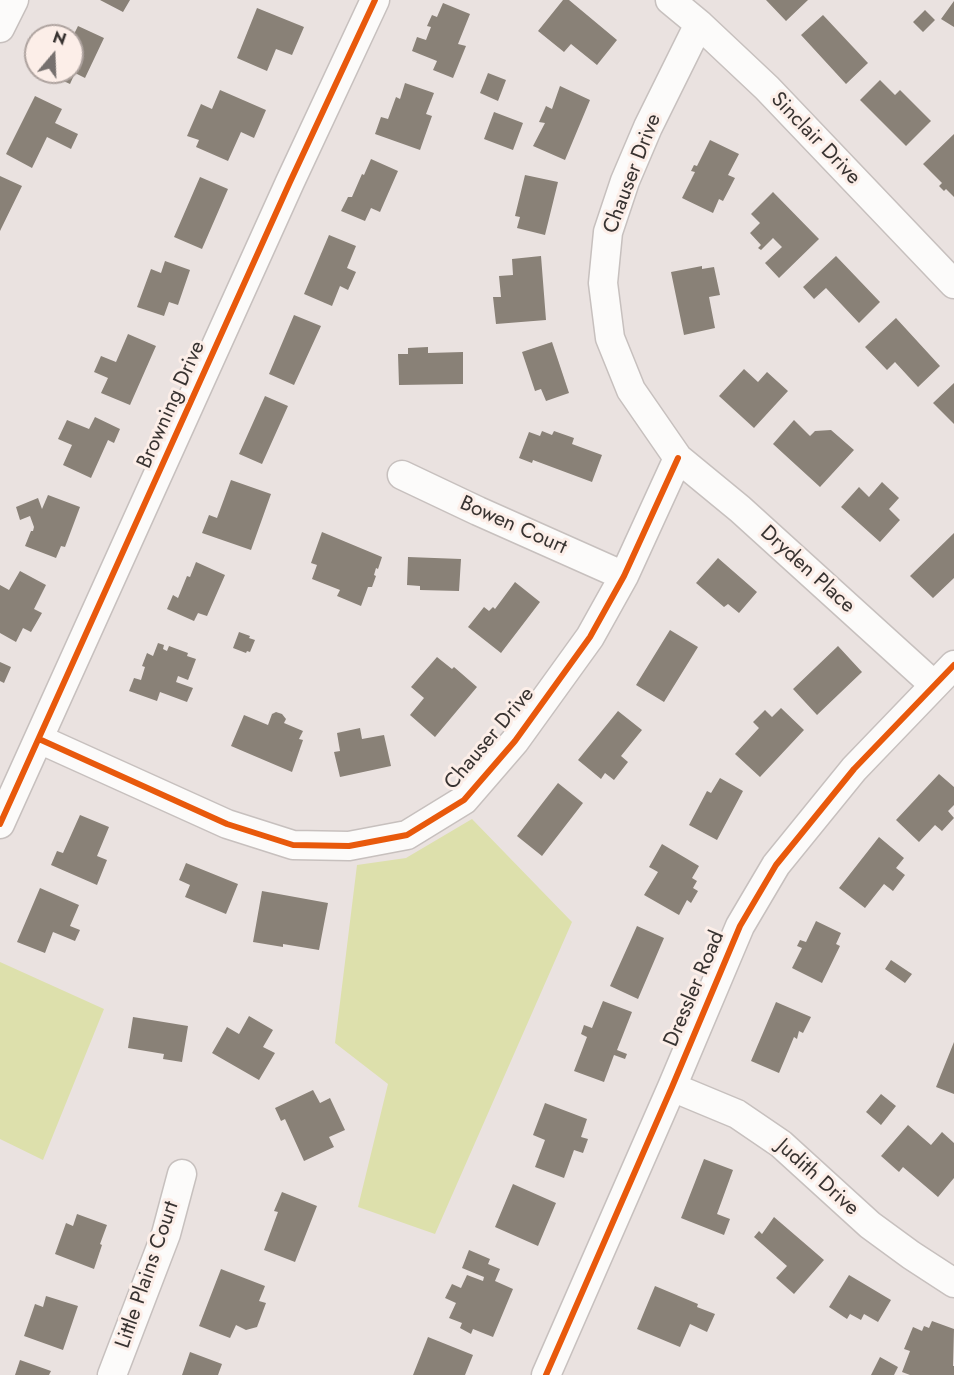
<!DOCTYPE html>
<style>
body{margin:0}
#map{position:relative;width:954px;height:1375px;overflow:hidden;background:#eae2e0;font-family:Jost,sans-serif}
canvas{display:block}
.north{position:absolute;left:24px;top:24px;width:60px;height:60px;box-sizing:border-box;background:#fceee8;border:2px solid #aea39f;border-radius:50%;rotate:19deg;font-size:16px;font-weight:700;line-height:24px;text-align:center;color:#383331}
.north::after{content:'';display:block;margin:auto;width:21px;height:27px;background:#76706e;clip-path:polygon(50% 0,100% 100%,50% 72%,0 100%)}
</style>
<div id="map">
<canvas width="954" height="1375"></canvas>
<div class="north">N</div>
</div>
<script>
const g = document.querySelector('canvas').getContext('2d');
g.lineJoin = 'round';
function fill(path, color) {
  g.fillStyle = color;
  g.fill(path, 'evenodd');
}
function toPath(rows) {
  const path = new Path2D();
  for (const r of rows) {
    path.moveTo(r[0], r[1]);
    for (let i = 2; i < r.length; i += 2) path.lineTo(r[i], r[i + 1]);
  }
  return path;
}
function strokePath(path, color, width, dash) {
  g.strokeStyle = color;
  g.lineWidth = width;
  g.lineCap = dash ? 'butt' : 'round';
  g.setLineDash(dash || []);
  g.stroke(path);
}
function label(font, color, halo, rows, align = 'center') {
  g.font = font + ' Jost,sans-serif';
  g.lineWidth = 6;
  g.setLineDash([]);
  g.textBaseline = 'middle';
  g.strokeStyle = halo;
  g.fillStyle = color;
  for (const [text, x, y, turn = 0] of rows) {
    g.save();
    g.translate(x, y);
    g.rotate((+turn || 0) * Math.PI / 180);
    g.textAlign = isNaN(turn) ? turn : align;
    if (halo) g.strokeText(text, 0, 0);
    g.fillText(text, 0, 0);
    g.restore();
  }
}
fill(toPath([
 [472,819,572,922,435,1234,358,1207,388,1084,335,1043,357,865,406,858],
 [0,962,104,1009,43,1160,0,1139]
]), '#dde0ac');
fill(toPath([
 [100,0,130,0,123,12],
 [563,0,569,0,617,40,597,65,571,44,564,52,538,31],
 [766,0,808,0,786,21],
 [954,1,954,27,941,19],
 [443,3,470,14,458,44,466,46,453,78,433,70,437,61,412,51,417,37,426,40,431,27,427,26,432,15,437,17],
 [257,8,304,27,292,55,276,49,267,71,237,58],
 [925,10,935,20,923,32,913,22],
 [823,15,868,63,846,84,801,35],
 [78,26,104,38,85,78,75,73,70,84,44,72,72,72,72,38],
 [488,73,506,80,498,101,480,93],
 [880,80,895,95,900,90,931,121,906,146,860,100],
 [405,83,434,93,426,114,432,116,420,150,375,134,381,117,388,119,396,97,400,99],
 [560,86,590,100,565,160,533,146,545,123,539,122,546,106,552,109],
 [220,90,266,110,254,138,241,132,228,161,196,147,199,140,187,136,201,104,212,109],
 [35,96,62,109,55,123,78,134,71,149,47,137,32,168,6,154],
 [494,112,523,123,513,150,484,139],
 [954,134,954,197,946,189,944,191,939,186,942,183,923,164],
 [710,140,739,154,728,175,735,178,723,201,719,199,713,213,682,198,695,172,691,171,694,165,697,166],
 [371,159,398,171,380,212,371,208,365,221,341,211,348,197,352,197,362,174,364,175],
 [525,175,558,182,545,235,517,228,520,217,515,216],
 [0,176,22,186,0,231],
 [200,177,228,189,202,249,174,237],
 [773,192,819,239,779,278,765,263,782,247,773,238,761,250,758,248,761,245,750,233,760,223,751,214],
 [329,235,356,246,347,268,356,272,348,290,340,286,332,306,304,294],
 [541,256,546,320,496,324,493,297,501,297,499,276,513,275,512,259],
 [836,256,880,302,859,323,826,288,814,299,803,287],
 [165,261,190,270,178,305,169,302,164,316,137,307,151,269,161,273],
 [702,266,702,269,714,267,720,295,709,297,715,328,684,335,671,272],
 [294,315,321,326,294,385,269,374],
 [896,318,940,366,918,387,895,362,887,370,865,347],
 [128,334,156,346,130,405,101,393,108,378,94,372,101,356,116,362],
 [552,342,569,393,546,401,541,389,535,391,522,352],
 [428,347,428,353,463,352,463,384,399,385,398,354,408,354,408,348],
 [744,369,758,382,767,372,788,391,754,428,719,396],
 [954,383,954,424,933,403],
 [265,396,288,406,262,464,239,454],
 [95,417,120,429,114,443,108,440,91,478,63,465,72,445,58,439,67,420,89,429],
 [794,420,810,436,815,431,831,430,854,450,820,487,773,444],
 [542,431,552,435,554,431,574,438,572,444,602,455,592,482,533,460,532,463,519,458,529,432,540,436],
 [231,480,271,494,251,550,202,533,209,515,217,518],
 [882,482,899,498,889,509,900,520,880,542,841,507,859,487,869,497],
 [48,495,80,507,65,547,61,546,56,558,25,546,31,531,33,531,34,527,30,516,20,520,16,507,38,498,42,509],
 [322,532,382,557,378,569,376,568,374,575,376,576,372,587,368,587,361,606,337,596,340,590,312,579,317,565,311,563],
 [954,533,954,578,933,598,910,576],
 [408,557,461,559,459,591,420,590,420,586,407,585],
 [718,558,757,592,739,613,728,604,724,607,696,583],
 [196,562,225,575,207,616,198,613,194,621,167,609,173,595,178,598,187,576,190,577],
 [20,571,46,585,34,609,42,613,31,632,23,628,16,642,0,633,0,585,9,590],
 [515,582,540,602,501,653,468,627,484,607,489,611,493,607,495,609],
 [670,630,698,647,664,702,636,685],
 [239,632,250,636,249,638,255,640,250,652,247,651,246,653,233,648],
 [158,643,164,645,163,649,167,651,169,646,188,653,187,656,196,659,188,680,178,676,176,682,193,688,187,702,160,692,157,701,129,691,134,678,141,680,145,667,142,666,147,653,153,656],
 [838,646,862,672,817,715,793,689],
 [437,657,452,669,454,667,477,687,435,737,410,715,424,698,411,687],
 [0,662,11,667,4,683,0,681],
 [781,708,804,730,760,777,735,754,759,728,753,722,765,710,772,717],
 [618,711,642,730,621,756,628,762,614,780,605,773,601,779,578,760],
 [276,712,282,714,286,719,284,723,303,731,299,739,303,740,292,772,231,746,244,715,268,725,272,714],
 [360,728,362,739,384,735,391,766,340,777,334,752,340,751,337,733],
 [939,774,954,787,954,805,948,811,954,818,942,831,935,825,919,842,896,820],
 [720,778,743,791,717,840,689,825,707,791,711,793],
 [558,783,583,803,542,856,517,836],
 [80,815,109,827,97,856,107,860,97,885,51,865,57,851,63,853],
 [879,837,904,858,896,868,905,875,893,891,884,884,865,908,839,888],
 [662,844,699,866,692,878,697,881,693,888,698,891,691,903,687,900,679,915,644,895,658,872,649,867],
 [186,863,238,884,226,914,185,897,190,885,179,880],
 [40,888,79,905,70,926,80,930,75,941,53,932,45,953,17,942],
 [262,891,328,903,319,950,283,944,283,947,253,942],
 [816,921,841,933,836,944,840,946,822,983,792,968,802,948,797,946,800,940,806,942],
 [637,926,664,938,638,999,610,986],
 [891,960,912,974,905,983,885,969],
 [603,1001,632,1012,617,1050,627,1054,625,1059,614,1055,604,1082,574,1071,587,1037,581,1034,584,1025,592,1028],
 [776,1002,811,1017,803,1033,799,1031,797,1039,794,1037,779,1073,751,1061],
 [249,1016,273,1030,263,1047,275,1053,259,1080,212,1053,227,1027,239,1034],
 [133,1017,188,1026,182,1062,163,1059,164,1054,128,1048],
 [954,1042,954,1094,936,1087],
 [313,1090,320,1103,330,1098,345,1130,329,1137,334,1147,304,1161,285,1119,281,1121,275,1108],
 [881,1094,896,1106,881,1125,866,1112],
 [545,1103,587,1119,581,1137,588,1139,583,1153,574,1150,564,1178,535,1167,545,1140,533,1135],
 [908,1125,931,1145,942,1132,954,1143,954,1178,938,1197,903,1167,899,1172,881,1156],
 [704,1159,733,1170,717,1214,730,1219,724,1235,681,1218],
 [513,1184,556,1203,538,1246,495,1227],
 [282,1192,317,1206,295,1262,264,1250,278,1212,274,1211],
 [77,1214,107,1225,100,1244,102,1245,94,1269,55,1254,66,1223,73,1226],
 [774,1217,824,1260,794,1294,776,1278,787,1266,754,1237,759,1231,762,1234],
 [469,1250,490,1259,488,1264,500,1269,495,1281,513,1289,493,1337,473,1329,471,1334,460,1328,462,1323,449,1318,456,1303,445,1298,452,1284,461,1288,467,1275,483,1281,484,1277,462,1268],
 [221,1269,265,1286,259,1301,266,1303,257,1327,246,1330,236,1325,230,1338,199,1326],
 [849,1275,891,1300,878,1322,864,1314,861,1320,850,1314,847,1319,829,1307],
 [655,1286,698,1304,697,1307,715,1314,707,1332,690,1324,680,1347,637,1329],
 [46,1296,78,1306,63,1350,24,1336,35,1304,43,1307],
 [932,1321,954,1329,953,1366,954,1366,954,1375,910,1375,902,1372,910,1351,904,1349,913,1327,922,1331,924,1326,929,1328],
 [428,1337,473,1355,465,1375,413,1375],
 [190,1352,222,1364,218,1375,182,1375],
 [880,1357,898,1367,894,1375,871,1375],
 [20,1360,51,1371,49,1375,15,1375]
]), '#898177');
const minor = toPath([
 [670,0,699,24,767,88,954,284],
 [699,24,648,127,625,181,608,232,603,283,610,338,631,390,678,458,740,509,934,685],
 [0,28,14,0],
 [402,475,478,511,624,576],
 [39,739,227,824,293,845,349,846,407,835,464,800,515,741,590,637,624,576,678,458],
 [0,824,290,182,375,0],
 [672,1087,737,1114,781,1144,870,1225,911,1255,954,1283],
 [112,1375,166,1234,182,1174],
 [546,1375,672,1087,740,926,776,865,854,769,954,665]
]);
strokePath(minor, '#c7c0be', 31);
strokePath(minor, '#fcfbfa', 28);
strokePath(toPath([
 [39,739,227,824,293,845,349,846,407,835,464,800,515,741,590,637,624,576,678,458],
 [0,824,290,182,375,0],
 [546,1375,672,1087,740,926,776,865,854,769,954,665]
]), '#e8590c', 6);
label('21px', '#383331', '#fceee8', [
 ["Sinclair Drive",815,139,46],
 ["Chauser Drive",633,174,-69],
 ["Browning Drive",172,405,-66],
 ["Bowen Court",513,526,24],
 ["Dryden Place",807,570,42],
 ["Chauser Drive",490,739,-50],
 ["Dressler Road",695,989,-67],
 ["Judith Drive",817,1178,42],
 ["Little Plains Court",148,1275,-71]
]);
</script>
